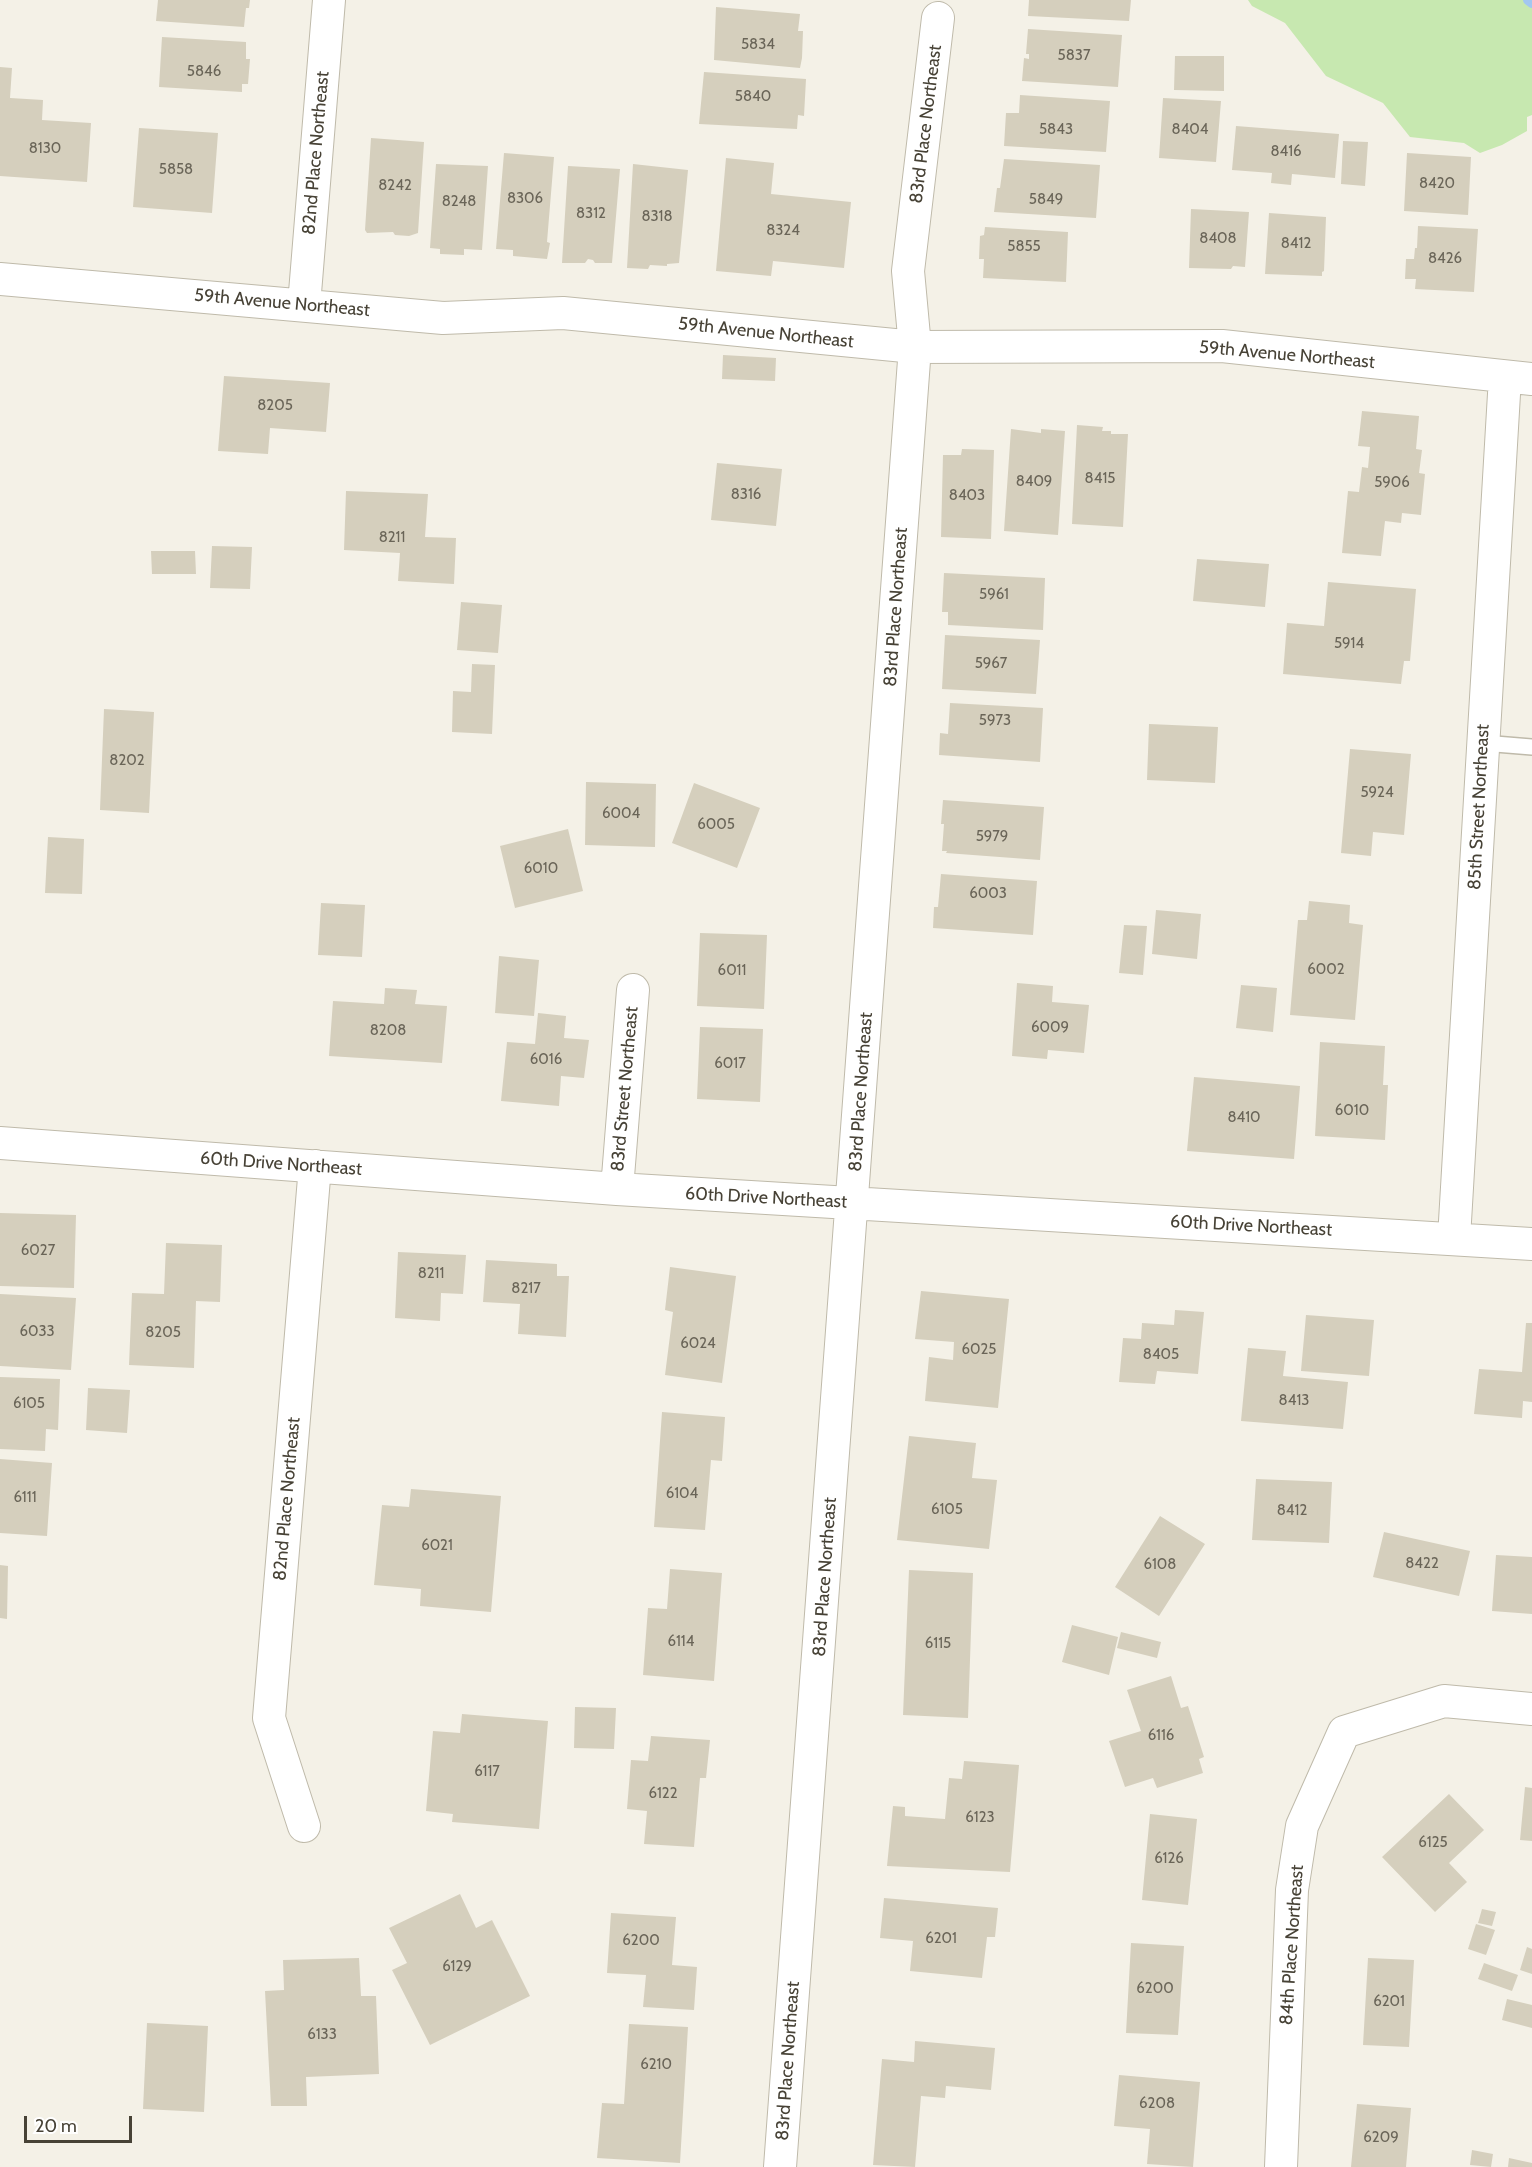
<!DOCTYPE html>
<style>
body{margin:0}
#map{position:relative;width:1532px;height:2167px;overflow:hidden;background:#f4f1e7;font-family:Cabin,sans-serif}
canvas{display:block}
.scale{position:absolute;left:24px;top:2116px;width:108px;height:27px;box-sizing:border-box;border:3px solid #474236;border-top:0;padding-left:8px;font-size:18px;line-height:21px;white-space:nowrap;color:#474236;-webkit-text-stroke:4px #fff;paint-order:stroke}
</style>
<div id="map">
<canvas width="1532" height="2167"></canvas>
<div class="scale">20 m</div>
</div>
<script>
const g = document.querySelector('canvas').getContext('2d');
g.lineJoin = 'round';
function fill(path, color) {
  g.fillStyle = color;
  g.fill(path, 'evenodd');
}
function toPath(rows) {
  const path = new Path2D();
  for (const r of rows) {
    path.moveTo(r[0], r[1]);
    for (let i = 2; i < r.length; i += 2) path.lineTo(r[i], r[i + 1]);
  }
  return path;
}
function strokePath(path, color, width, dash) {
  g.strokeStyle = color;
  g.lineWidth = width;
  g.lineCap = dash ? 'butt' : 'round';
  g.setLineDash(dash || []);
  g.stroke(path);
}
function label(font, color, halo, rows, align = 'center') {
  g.font = font + ' Cabin,sans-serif';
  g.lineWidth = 6;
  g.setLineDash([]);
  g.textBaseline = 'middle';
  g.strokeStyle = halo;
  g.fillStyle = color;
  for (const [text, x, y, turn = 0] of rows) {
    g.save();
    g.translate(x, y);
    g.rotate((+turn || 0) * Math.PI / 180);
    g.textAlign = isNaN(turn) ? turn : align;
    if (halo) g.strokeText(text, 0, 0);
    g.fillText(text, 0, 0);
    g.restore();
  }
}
fill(toPath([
 [1248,0,1532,0,1532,115,1527,117,1527,131,1502,145,1480,153,1464,143,1410,137,1383,103,1326,76,1285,23,1252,6]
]), '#c7e8b0');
strokePath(toPath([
 [1528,0,1532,3]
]), '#a3c7f0', 10);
fill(toPath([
 [158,0,250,0,249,8,246,8,244,27,156,21],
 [1029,0,1131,0,1129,21,1028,16],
 [716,7,800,14,798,31,803,31,802,58,800,68,714,60],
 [1028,29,1122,35,1118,87,1022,81,1024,58,1029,59,1029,54,1026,54],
 [162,37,246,42,246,59,250,59,248,84,242,84,242,92,159,87],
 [1175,56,1224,56,1224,91,1174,90],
 [0,67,12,68,10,98,43,100,42,120,91,123,87,182,0,176],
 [704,72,806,79,804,116,798,115,797,129,699,124],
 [1020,95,1110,101,1106,152,1004,146,1006,113,1019,113],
 [1163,98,1221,101,1216,162,1159,158],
 [1236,126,1339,134,1335,178,1292,174,1291,185,1271,183,1272,173,1232,170],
 [139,128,218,133,212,213,133,207],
 [371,138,424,142,418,233,409,236,395,235,393,232,367,233,365,230],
 [1343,141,1368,142,1365,186,1341,184],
 [504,153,554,157,547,242,550,243,547,259,513,256,513,250,496,249],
 [1407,153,1471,157,1468,215,1404,211],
 [726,158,774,163,771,194,851,202,844,268,773,261,771,276,716,271],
 [1004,159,1100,165,1096,218,994,212,997,188,1000,188],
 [436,164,488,166,482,250,464,249,464,255,440,254,440,249,430,248],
 [633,164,688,170,679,263,667,264,667,266,650,265,648,269,627,268],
 [568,166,620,169,612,263,595,263,593,260,588,259,585,263,562,263],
 [1191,209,1249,212,1245,267,1233,266,1231,269,1189,268],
 [1269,213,1326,217,1324,271,1322,272,1322,276,1265,274],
 [1418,226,1478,229,1474,292,1415,289,1416,279,1405,279,1406,259,1414,259,1415,248,1417,248],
 [985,227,1068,232,1066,282,983,278,984,259,979,259,980,236,984,235],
 [723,355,776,358,775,381,722,379],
 [224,376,330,383,326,432,270,428,268,454,218,451],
 [1362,411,1419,416,1416,449,1422,450,1419,473,1425,474,1421,515,1402,513,1401,523,1385,521,1381,556,1342,553,1348,491,1359,492,1362,467,1368,468,1370,447,1358,446],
 [1077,425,1103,427,1102,431,1111,431,1111,434,1128,434,1123,527,1072,524],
 [1011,429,1041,433,1041,429,1065,431,1058,535,1004,531],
 [962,449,994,450,991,539,941,537,943,455,961,455],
 [717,463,782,469,776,526,711,520],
 [346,491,428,494,425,537,456,538,454,584,398,581,400,553,344,550],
 [212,546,252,547,250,589,210,588],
 [151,551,195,551,196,574,152,574],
 [1197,559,1269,564,1265,607,1193,601],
 [944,573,1045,578,1043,630,948,625,948,612,942,612],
 [1328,582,1416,589,1410,661,1404,661,1401,684,1283,674,1287,623,1324,626],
 [461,602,502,605,498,653,457,650],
 [945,635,1040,640,1036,694,942,689],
 [472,664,495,665,492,734,452,732,453,691,471,692],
 [950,703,1043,708,1040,762,939,755,940,733,948,734],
 [104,709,154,712,149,813,100,810],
 [1149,724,1218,727,1215,783,1147,780],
 [1350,749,1411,754,1404,835,1373,832,1371,856,1341,853],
 [586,782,656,784,655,847,585,845],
 [694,783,760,808,737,868,672,843],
 [943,800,1044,807,1040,860,946,853,947,851,942,851,944,824,941,824],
 [568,829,583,891,515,908,500,846],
 [48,837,84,839,82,894,45,893],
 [941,874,1037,881,1033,935,933,928,934,907,938,907],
 [1309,901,1350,905,1349,923,1363,925,1355,1020,1290,1015,1298,920,1307,920],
 [321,903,365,905,362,957,318,955],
 [1156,910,1201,914,1197,959,1152,954],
 [1124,925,1147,926,1143,975,1119,973],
 [700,933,767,935,764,1009,697,1006],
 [499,956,539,960,534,1016,495,1013],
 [1017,983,1053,986,1052,1002,1089,1005,1084,1053,1048,1050,1047,1059,1012,1056],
 [1241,985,1277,988,1273,1032,1236,1028],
 [385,988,417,990,415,1004,447,1006,442,1063,329,1056,333,1001,384,1004],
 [538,1013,566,1016,564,1038,589,1040,584,1078,561,1076,559,1106,501,1101,507,1042,535,1044],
 [700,1027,763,1029,760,1102,697,1099],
 [1320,1042,1385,1046,1383,1085,1388,1085,1385,1140,1315,1136],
 [1194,1077,1300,1086,1294,1159,1187,1151],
 [0,1213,76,1215,74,1288,0,1286],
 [166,1243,222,1245,220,1302,196,1301,194,1368,129,1365,132,1293,164,1294],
 [398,1252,466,1255,463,1294,441,1293,440,1321,395,1318],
 [486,1260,557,1264,557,1276,569,1276,566,1337,518,1334,520,1304,483,1302],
 [670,1267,736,1276,722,1383,665,1375,673,1312,665,1310],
 [921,1291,1009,1299,998,1408,925,1401,929,1357,953,1360,954,1342,915,1339],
 [0,1294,76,1298,71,1370,0,1366],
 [1175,1310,1204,1312,1198,1374,1157,1371,1155,1384,1119,1382,1123,1338,1141,1339,1142,1323,1174,1325],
 [1306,1315,1374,1320,1369,1376,1301,1371],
 [1526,1323,1532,1323,1532,1402,1523,1401,1522,1418,1474,1414,1479,1369,1522,1372],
 [1248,1348,1286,1351,1283,1376,1348,1382,1343,1429,1241,1421],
 [0,1377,60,1379,58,1430,46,1429,45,1451,0,1449],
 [88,1388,130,1390,127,1433,86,1430],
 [662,1412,725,1417,722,1461,711,1460,705,1530,654,1527],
 [909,1436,976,1443,972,1478,997,1480,989,1549,897,1540],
 [0,1459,52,1463,47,1536,0,1533],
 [1256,1479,1332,1482,1329,1543,1252,1540],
 [411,1489,501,1496,491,1612,420,1606,421,1589,374,1585,382,1505,409,1507],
 [1160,1516,1205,1544,1159,1616,1115,1587],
 [1384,1532,1470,1551,1459,1596,1373,1577],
 [1496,1555,1532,1557,1532,1614,1492,1611],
 [0,1565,8,1566,7,1619,0,1618],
 [670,1569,722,1573,714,1681,643,1675,648,1608,667,1609],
 [909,1570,973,1573,968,1718,903,1715],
 [1072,1625,1118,1637,1109,1675,1062,1662],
 [1121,1632,1161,1642,1157,1658,1117,1648],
 [1171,1676,1181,1708,1188,1706,1204,1757,1199,1759,1203,1773,1157,1788,1153,1778,1125,1787,1109,1741,1141,1731,1127,1690],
 [575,1707,616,1708,614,1749,574,1748],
 [462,1714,548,1721,539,1829,452,1822,453,1814,426,1811,433,1731,460,1733],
 [651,1736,710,1740,706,1778,700,1778,694,1847,644,1844,647,1811,627,1809,631,1760,648,1761],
 [964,1761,1019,1765,1010,1872,887,1866,893,1806,905,1807,905,1816,945,1819,949,1778,962,1779],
 [1525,1787,1532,1788,1532,1841,1520,1840],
 [1449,1794,1484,1830,1449,1863,1467,1882,1435,1912,1382,1857],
 [1150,1814,1197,1819,1188,1905,1142,1900],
 [460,1894,476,1928,492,1920,530,1996,430,2045,392,1970,407,1963,389,1928],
 [884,1898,998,1908,995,1937,987,1937,982,1978,910,1971,913,1941,880,1938],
 [1482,1909,1496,1912,1492,1926,1478,1923],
 [611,1913,676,1917,672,1965,697,1967,694,2010,643,2007,646,1975,607,1973],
 [1476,1924,1495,1930,1486,1955,1468,1949],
 [1131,1943,1184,1946,1178,2035,1126,2033],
 [1527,1947,1532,1949,1532,1974,1520,1970],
 [359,1958,361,1996,376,1996,379,2074,306,2077,307,2106,271,2106,265,1991,284,1990,283,1960],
 [1368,1958,1414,1960,1409,2047,1363,2045],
 [1484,1963,1518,1975,1512,1991,1478,1979],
 [1507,1999,1532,2005,1532,2028,1502,2020],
 [147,2023,208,2026,204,2112,143,2109],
 [629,2024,688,2027,680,2163,597,2158,602,2103,624,2104],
 [915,2041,995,2048,991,2090,946,2086,945,2098,921,2096,915,2167,873,2165,882,2059,914,2062],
 [1119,2075,1200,2082,1193,2167,1147,2164,1150,2129,1114,2126],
 [1357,2104,1411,2108,1406,2167,1351,2167],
 [1472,2150,1493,2154,1491,2167,1470,2165],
 [1509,2158,1532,2163,1532,2167,1508,2167]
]), '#d5cfbd');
const service = toPath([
 [1483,743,1532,747]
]);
const minor = toPath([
 [0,279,443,318,563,313,915,347,1222,346,1532,379],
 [304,305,329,0],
 [0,1143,617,1189,1532,1244],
 [617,1189,633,990],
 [1454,1238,1505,377],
 [304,1826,269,1718,315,1166],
 [780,2167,915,347,908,271,938,18],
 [1281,2167,1292,1890,1302,1826,1344,1732,1444,1701,1532,1709]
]);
strokePath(service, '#bfbaaa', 18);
strokePath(minor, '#bfbaaa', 34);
strokePath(service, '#fff', 15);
strokePath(minor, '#fff', 32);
label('15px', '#6a6558', null, [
 ["5834",758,45],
 ["5837",1074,56],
 ["5846",204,72],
 ["5840",753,97],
 ["5843",1056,130],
 ["8404",1190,130],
 ["8130",45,149],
 ["8416",1286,152],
 ["5858",176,170],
 ["8420",1437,184],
 ["8242",395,186],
 ["8306",525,199],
 ["5849",1046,200],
 ["8248",459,202],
 ["8312",591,214],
 ["8318",657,217],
 ["8324",783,231],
 ["8408",1218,239],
 ["8412",1296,244],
 ["5855",1024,247],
 ["8426",1445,259],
 ["8205",275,406],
 ["8415",1100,479],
 ["8409",1034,482],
 ["5906",1392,483],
 ["8316",746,495],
 ["8403",967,496],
 ["8211",392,538],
 ["5961",994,595],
 ["5914",1349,644],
 ["5967",991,664],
 ["5973",995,721],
 ["8202",127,761],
 ["5924",1377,793],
 ["6004",621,814],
 ["6005",716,825],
 ["5979",992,837],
 ["6010",541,869],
 ["6003",988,894],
 ["6002",1326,970],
 ["6011",732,971],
 ["6009",1050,1028],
 ["8208",388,1031],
 ["6016",546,1060],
 ["6017",730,1064],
 ["6010",1352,1111],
 ["8410",1244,1118],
 ["6027",38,1251],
 ["8211",431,1274],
 ["8217",526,1289],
 ["6033",37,1332],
 ["8205",163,1333],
 ["6024",698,1344],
 ["6025",979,1350],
 ["8405",1161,1355],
 ["8413",1294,1401],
 ["6105",29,1404],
 ["6104",682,1494],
 ["6111",25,1498],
 ["6105",947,1510],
 ["8412",1292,1511],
 ["6021",437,1546],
 ["8422",1422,1564],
 ["6108",1160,1565],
 ["6114",681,1642],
 ["6115",938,1644],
 ["6116",1161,1736],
 ["6117",487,1772],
 ["6122",663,1794],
 ["6123",980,1818],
 ["6125",1433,1843],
 ["6126",1169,1859],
 ["6201",941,1939],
 ["6200",641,1941],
 ["6129",457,1967],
 ["6200",1155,1989],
 ["6201",1389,2002],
 ["6133",322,2035],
 ["6210",656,2065],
 ["6208",1157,2104],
 ["6209",1381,2138]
]);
label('18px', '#474236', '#fff', [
 ["83rd Place Northeast",926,124,-83],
 ["82nd Place Northeast",316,153,-85],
 ["59th Avenue Northeast",282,303,5],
 ["59th Avenue Northeast",766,333,6],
 ["59th Avenue Northeast",1287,355,5],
 ["83rd Place Northeast",896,607,-86],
 ["85th Street Northeast",1479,807,-87],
 ["83rd Street Northeast",625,1089,-85],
 ["83rd Place Northeast",861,1092,-86],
 ["60th Drive Northeast",281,1164,4],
 ["60th Drive Northeast",766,1198,3],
 ["60th Drive Northeast",1251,1226,3],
 ["82nd Place Northeast",287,1499,-85],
 ["83rd Place Northeast",825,1577,-86],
 ["84th Place Northeast",1292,1945,-86],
 ["83rd Place Northeast",788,2061,-86]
]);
</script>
